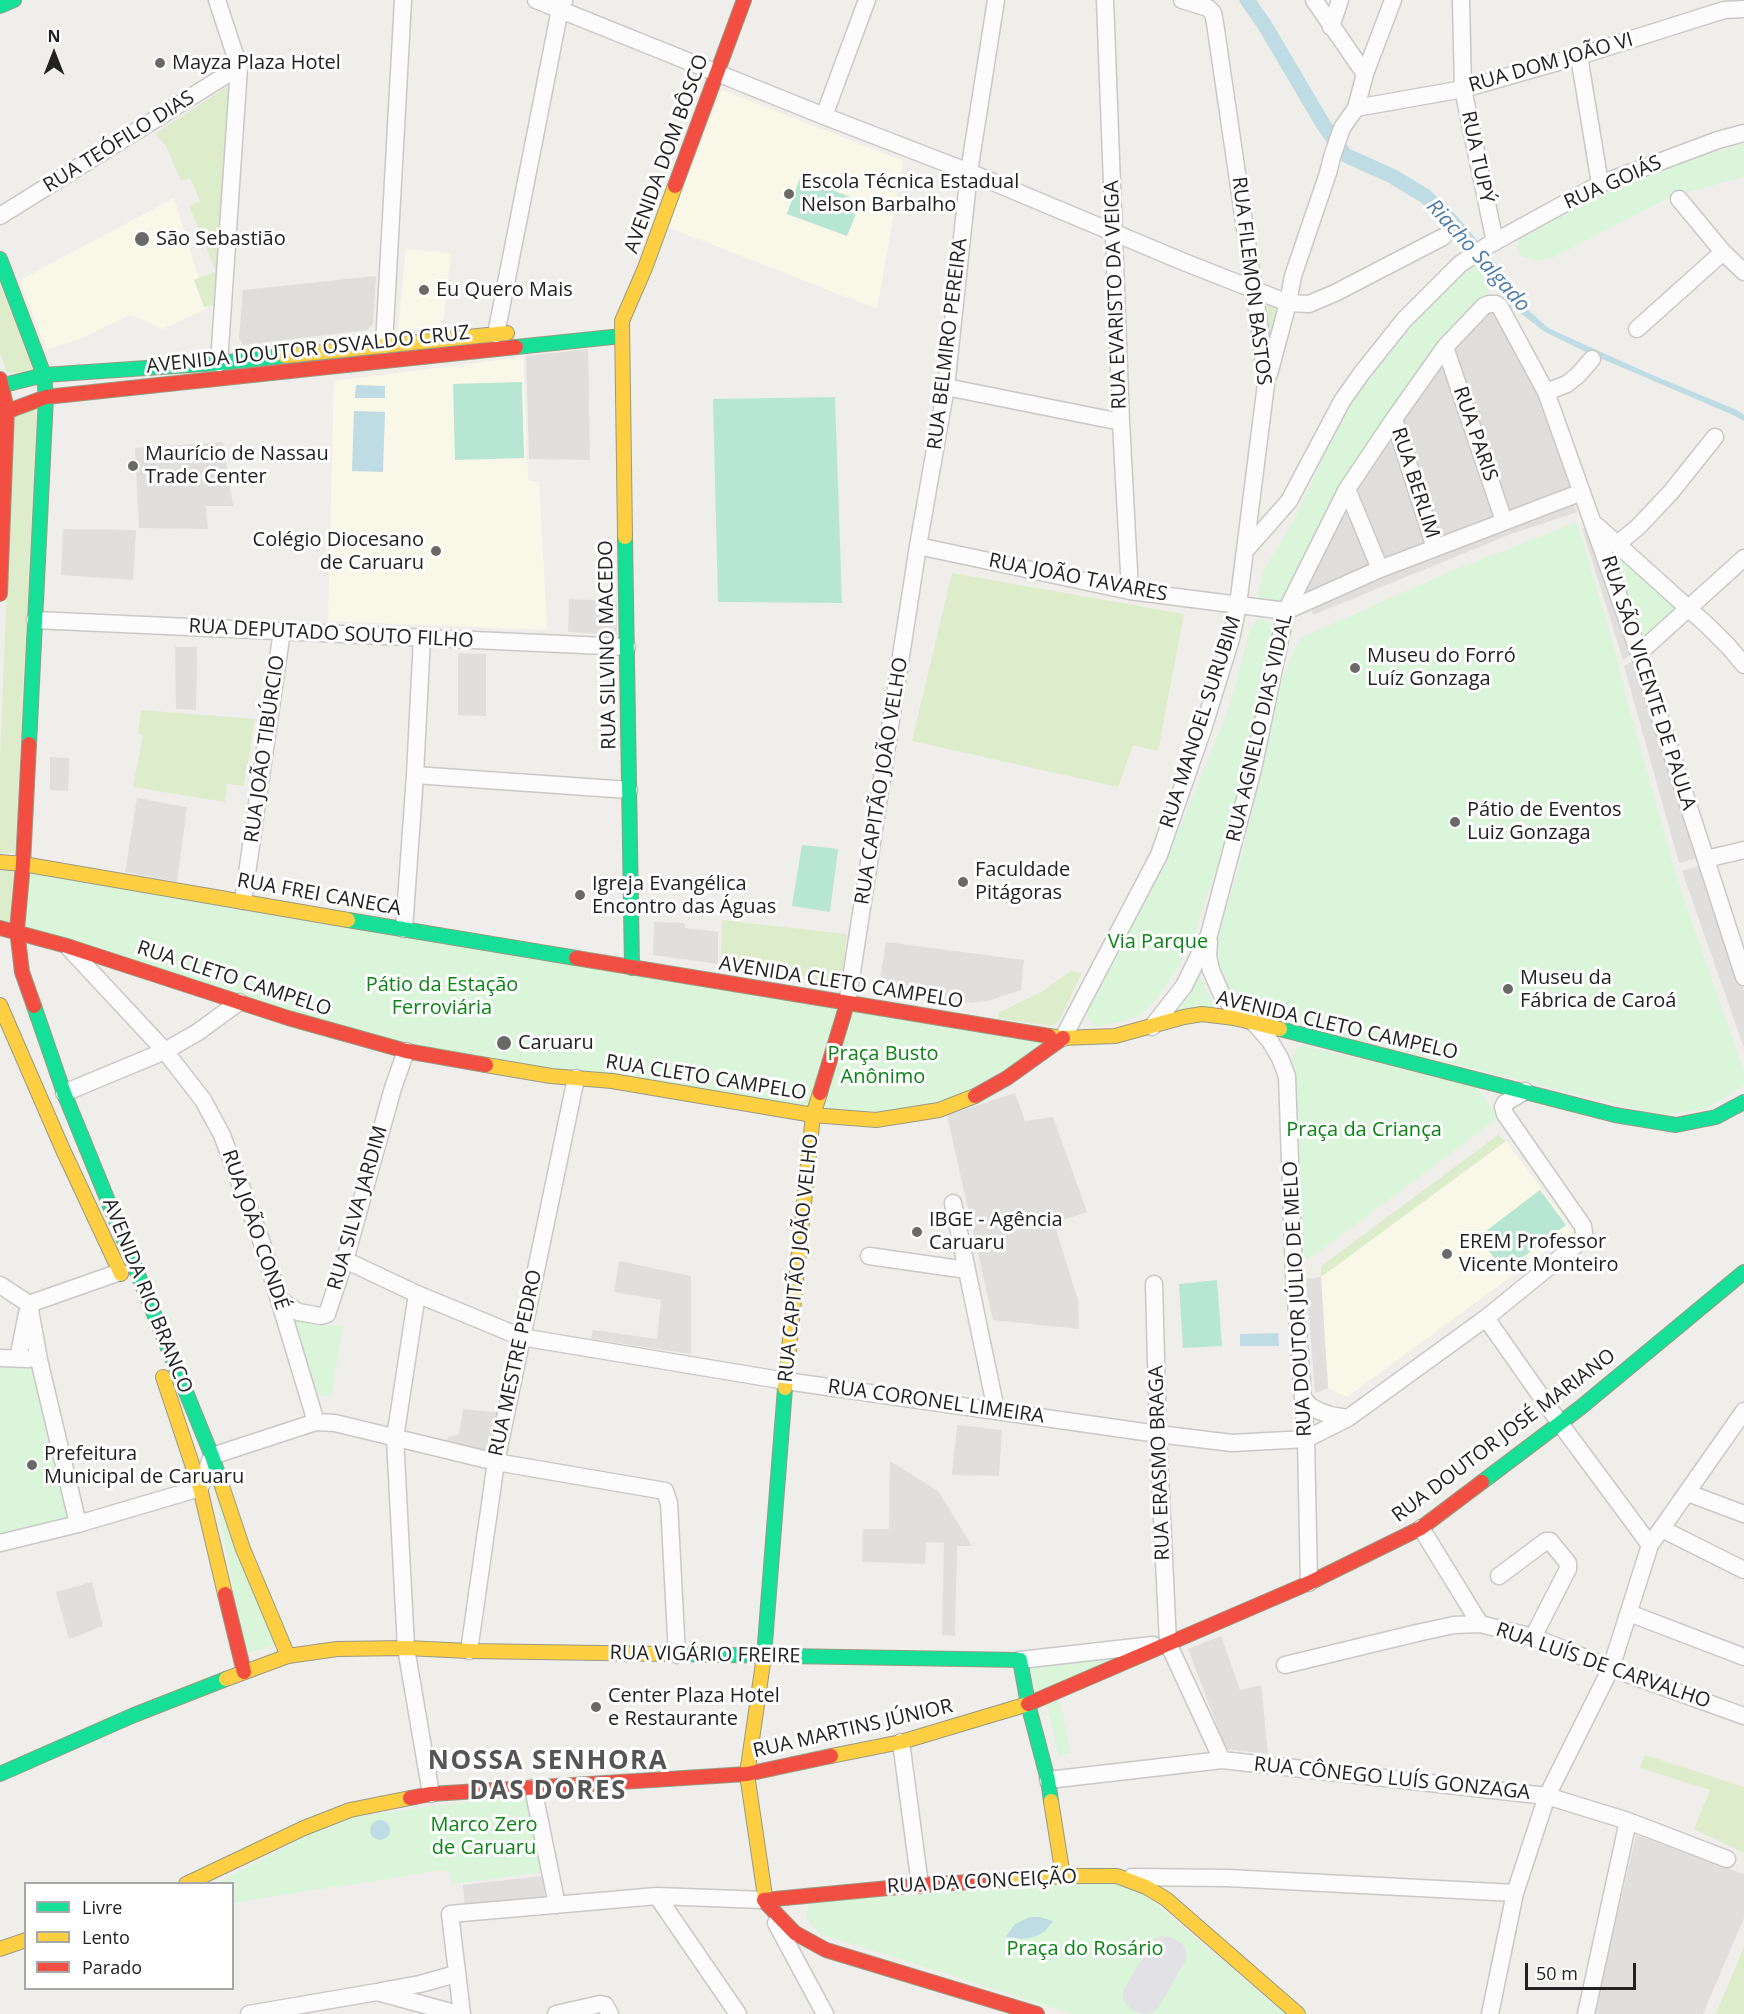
<!DOCTYPE html>
<meta charset="utf-8">
<style>
body{margin:0}
#map{position:relative;width:1744px;height:2014px;overflow:hidden;background:#f0eeeb;font-family:"Open Sans",sans-serif}
canvas{display:block}
.legend{position:absolute;left:24px;top:1882px;width:210px;height:108px;box-sizing:border-box;background:#fff;border:2px solid #a7a7a7;margin:0;padding:8px 10px;list-style:none;font-size:18px;color:#222}
.legend li{display:flex;align-items:center;gap:12px;height:30px}
.legend b{width:30px;border:2px solid #a7a7a7}
.north{position:absolute;left:24px;top:24px;width:60px;height:60px;-webkit-text-stroke:4px #fff;paint-order:stroke;rotate:0deg;font-size:16px;font-weight:700;line-height:24px;text-align:center;color:#222}
.north::after{content:'';display:block;margin:auto;width:21px;height:27px;background:#222;clip-path:polygon(50% 0,100% 100%,50% 72%,0 100%)}
.scale{position:absolute;left:1525px;top:1963px;width:111px;height:27px;box-sizing:border-box;border:3px solid #222;border-top:0;padding-left:8px;font-size:18px;line-height:21px;white-space:nowrap;color:#222;-webkit-text-stroke:4px #fff;paint-order:stroke}
</style>
<div id="map">
<canvas width="1744" height="2014"></canvas>
<ul class="legend">
<li><b style="height:8px;background:#16e098"></b>Livre</li>
<li><b style="height:8px;background:#ffcf43"></b>Lento</li>
<li><b style="height:8px;background:#f24e42"></b>Parado</li>
</ul>
<div class="north">N</div>
<div class="scale">50 m</div>
</div>
<script>
const g = document.querySelector('canvas').getContext('2d');
g.lineJoin = 'round';
function fill(path, color) {
  g.fillStyle = color;
  g.fill(path, 'evenodd');
}
function toPath(rows) {
  const path = new Path2D();
  for (const r of rows) {
    if (r.length === 3) {
      path.moveTo(r[0] + r[2], r[1]);
      path.arc(r[0], r[1], r[2], 0, 2 * Math.PI);
      continue;
    }
    path.moveTo(r[0], r[1]);
    for (let i = 2; i < r.length; i += 2) path.lineTo(r[i], r[i + 1]);
  }
  return path;
}
function strokePath(path, color, width, dash) {
  g.strokeStyle = color;
  g.lineWidth = width;
  g.lineCap = dash ? 'butt' : 'round';
  g.setLineDash(dash || []);
  g.stroke(path);
}
function label(font, color, halo, rows, align = 'center') {
  g.font = font + ' "Open Sans",sans-serif';
  g.lineWidth = 6;
  g.setLineDash([]);
  g.textBaseline = 'middle';
  g.strokeStyle = halo;
  g.fillStyle = color;
  for (const [text, x, y, turn = 0] of rows) {
    g.save();
    g.translate(x, y);
    g.rotate((+turn || 0) * Math.PI / 180);
    g.textAlign = isNaN(turn) ? turn : align;
    if (halo) g.strokeText(text, 0, 0);
    g.fillText(text, 0, 0);
    g.restore();
  }
}
fill(toPath([
 [376,276,373,324,367,330,243,345,239,338,243,290],
 [1491,301,1546,392,1578,492,1288,609,1393,422]
]), '#dfdedc');
fill(toPath([
 [722,90,903,161,877,309,667,227],
 [174,198,208,308,162,329,130,315,79,339,46,350,20,280],
 [406,249,451,253,442,328,398,330],
 [523,357,528,480,539,482,547,630,328,621,334,381],
 [1506,1141,1573,1231,1347,1397,1328,1388,1321,1277]
]), '#f8f7e8');
fill(toPath([
 [234,82,218,305,204,307,194,280,216,271,189,206,200,201,190,178,181,181,166,146,155,134],
 [0,284,34,372,7,373,0,353],
 [1269,305,1275,306,1278,310,1272,345,1268,348,1264,307],
 [37,404,15,853,0,853,0,758,14,413],
 [952,573,1184,614,1158,751,1133,745,1118,787,912,741],
 [141,710,255,719,244,786,227,784,225,802,133,787,143,736,138,733],
 [0,869,13,870,10,923,0,922],
 [722,920,847,934,842,976,838,980,827,981,725,963,721,956],
 [1072,970,1081,974,1060,1019,1053,1026,999,1019,998,1013,1043,991],
 [1498,1135,1506,1141,1321,1277,1321,1267,1324,1264],
 [1645,1755,1744,1787,1744,1853,1694,1829,1710,1790,1640,1768],
 [1744,1947,1744,2014,1716,2014]
]), '#ddeccb');
fill(toPath([
 [1744,144,1744,177,1673,196,1550,259,1536,261,1520,256,1517,247,1521,231,1610,186,1651,171],
 [1472,263,1480,267,1487,277,1488,292,1485,301,1443,342,1283,600,1275,604,1262,602,1258,595,1263,572,1296,516,1347,405,1410,323],
 [1577,522,1616,654,1624,690,1676,875,1744,1073,1744,1085,1708,1108,1664,1116,1237,1010,1211,956,1238,870,1268,744,1279,688,1293,652,1301,638,1449,572],
 [1614,555,1622,559,1675,605,1677,610,1653,640,1640,640,1611,557],
 [1257,619,1269,622,1274,631,1252,744,1218,864,1193,937,1175,973,1150,1006,1139,1015,1124,1021,1096,1027,1092,1025,1087,1015,1089,1002,1109,970,1150,890,1183,820,1229,708,1250,630],
 [24,865,842,1005,808,1112,429,1053,22,931],
 [1199,973,1210,998,1219,1010,1167,1015],
 [848,1009,1053,1042,945,1103,880,1115,818,1110],
 [1300,1045,1477,1087,1498,1118,1310,1258,1305,1259,1299,1257,1297,1251,1292,1063,1293,1055],
 [290,1316,325,1325,343,1326,331,1397,314,1394],
 [0,1361,33,1363,72,1516,0,1536],
 [212,1473,279,1644,245,1654],
 [1152,1647,1036,1698,1029,1661],
 [1059,1700,1071,1753,1058,1756,1047,1705],
 [530,1793,545,1872,451,1884,450,1872,441,1870,233,1903,232,1884,216,1884,339,1819],
 [1114,1881,1144,1894,1286,2014,1072,2014,821,1934,811,1925,807,1917,807,1910,810,1902]
]), '#daf5da');
fill(toPath([
 [800,178,861,201,847,236,787,214],
 [522,382,524,458,455,460,453,384],
 [835,397,842,603,718,602,713,399],
 [802,845,838,849,830,912,792,906],
 [1540,1190,1566,1225,1504,1271,1478,1237],
 [1217,1280,1222,1346,1183,1348,1179,1284]
]), '#b7e6d2');
fill(toPath([
 [588,349,590,460,529,459,526,356],
 [223,442,233,506,206,506,208,529,139,528,135,448],
 [1574,505,1577,512,1511,534,1313,615,1311,607,1507,527],
 [1593,525,1635,652,1623,660,1582,528],
 [63,529,136,530,133,580,61,575],
 [569,599,617,601,617,635,568,632],
 [175,647,197,647,196,710,176,709],
 [458,653,486,654,486,716,458,715],
 [1637,659,1702,857,1679,863,1624,666],
 [50,757,69,758,68,791,50,790],
 [137,798,187,807,177,882,125,872],
 [1704,864,1744,990,1744,1048,1682,871],
 [654,922,685,923,685,928,718,932,718,964,653,955],
 [886,942,1024,960,1021,990,988,1001,971,1003,892,991,880,979],
 [1015,1093,1025,1121,1053,1117,1087,1212,1054,1223,1078,1300,1079,1329,993,1320,947,1115],
 [619,1261,691,1276,691,1354,591,1339,593,1330,657,1339,661,1300,614,1292],
 [1321,1277,1328,1388,1315,1393,1306,1279],
 [463,1409,501,1413,490,1455,446,1445,448,1437,459,1434],
 [957,1425,1002,1430,999,1476,952,1475],
 [890,1461,938,1491,972,1546,957,1546,955,1636,942,1635,944,1543,926,1542,925,1564,862,1562,863,1529,889,1529],
 [92,1582,103,1626,69,1639,56,1592],
 [1221,1636,1240,1690,1261,1685,1268,1754,1226,1749,1188,1649],
 [1636,1835,1744,1874,1744,1918,1703,2014,1594,2014],
 [542,1876,546,1904,465,1909,463,1885]
]), '#e0dfde');
fill(toPath([
 [1161,1936,1173,1938,1183,1945,1186,1951,1186,1959,1159,2007,1151,2013,1142,2014,1131,2009,1125,2003,1123,1998,1123,1991,1153,1940]
]), '#e2e1e5');
fill(toPath([
 [1505,280,1525,307,1548,328,1650,374,1737,410,1744,415,1744,421,1733,415,1586,352,1545,332,1511,306,1497,286],
 [356,385,385,386,385,398,355,398],
 [354,411,385,412,383,472,352,471],
 [1278,1333,1279,1346,1240,1346,1240,1334],
 [380,1830,10],
 [1030,1917,1039,1917,1053,1921,1044,1932,1036,1936,1025,1939,1006,1937,1015,1924]
]), '#bfdbe3');
strokePath(toPath([
 [1247,0,1264,24,1323,124,1345,155,1392,176,1425,196,1452,222,1514,296]
]), '#bfdbe3', 15);
const street = toPath([
 [217,0,239,67,219,363],
 [536,0,824,116,969,172,1184,262,1288,303,1309,304,1335,293,1443,237],
 [1105,0,1121,422,1130,591],
 [1314,0,1365,74],
 [1461,0,1463,89,1495,242],
 [1331,27,1340,0],
 [1579,56,1600,184],
 [1356,108,1463,89,1579,56,1724,10,1744,9],
 [824,116,867,0],
 [1679,199,1723,252,1744,272],
 [0,216,239,67],
 [1637,329,1723,252],
 [496,334,560,9,564,1],
 [384,345,403,0],
 [1445,347,1504,521],
 [1269,374,1288,303,1293,276,1328,173,1332,157,1342,128,1356,108,1365,74,1393,0],
 [946,387,1121,422],
 [1546,392,1567,384,1578,375,1592,359],
 [1394,419,1435,548],
 [1347,489,1380,569],
 [1597,526,1708,626,1729,647,1744,665],
 [1616,545,1638,527,1671,492,1715,437],
 [918,546,1130,591,1286,611,1380,569,1582,492],
 [1245,551,1289,501,1342,401,1361,374,1404,320,1460,264,1487,246,1600,184,1718,140,1744,133],
 [35,620,627,647],
 [1639,653,1744,558],
 [415,775,629,790],
 [1706,859,1744,850],
 [243,901,282,631],
 [404,929,415,775,422,638],
 [1209,942,1208,956,1211,970,1221,993,1229,1003,1255,1024,1270,1041,1280,1058,1287,1076,1294,1274,1306,1439,1309,1583],
 [69,948,165,1051,203,1100,222,1135,261,1240,316,1422],
 [847,1004,918,546,946,387,969,172,996,0],
 [1152,1027,1184,986,1209,935,1253,769,1286,611,1347,489,1394,419,1445,347,1484,306,1489,304,1496,304,1500,307,1546,392,1639,653,1744,977],
 [1063,1038,1159,855,1204,726,1231,639,1238,605,1266,384,1260,331,1215,23,1213,13,1208,8,1182,0],
 [64,1093,165,1051,198,1032,239,1002],
 [953,1203,996,1410],
 [869,1256,967,1270],
 [345,1260,417,1294,521,1337,786,1381,1158,1434,1232,1443,1306,1439,1348,1418,1486,1318,1582,1240,1584,1233,1583,1226,1505,1114,1503,1107,1505,1103,1525,1091],
 [1154,1284,1158,1434,1168,1643,1222,1760],
 [0,1285,29,1304,120,1272],
 [417,1294,395,1438,406,1648,431,1794],
 [279,1299,298,1312,321,1316,327,1314,345,1260,393,1088,406,1051],
 [29,1304,39,1360,78,1524],
 [1486,1318,1559,1422,1650,1545],
 [0,1358,29,1359],
 [18,1359,27,1313],
 [1303,1398,1310,1406,1319,1411,1330,1415,1348,1418],
 [1688,1493,1744,1514],
 [1421,1528,1480,1624],
 [1662,1529,1744,1570],
 [0,1543,78,1524,200,1488,212,1456,316,1422,335,1423,496,1462,665,1491,669,1503,677,1655],
 [1499,1576,1546,1541,1550,1541,1568,1563,1568,1569,1533,1637],
 [1629,1613,1744,1657],
 [469,1651,496,1462,576,1078],
 [1020,1660,1153,1645],
 [1285,1665,1417,1633,1454,1625,1480,1624,1533,1637,1611,1668,1744,1716],
 [901,1742,920,1885],
 [1048,1780,1222,1760,1547,1796,1628,1821,1727,1859],
 [533,1788,557,1905],
 [1132,1877,1228,1878,1515,1893],
 [657,1896,738,2014],
 [776,1923,825,2014],
 [381,1991,420,1984,456,1974],
 [249,2014,377,1992,458,2014],
 [462,2014,450,1914,657,1896,764,1900],
 [556,2014,600,2004,605,2005,610,2014],
 [1490,2014,1515,1893,1547,1796,1611,1668,1650,1545,1744,1411],
 [1586,2014,1628,1821]
]);
const fast = toPath([
 [0,6,14,0],
 [0,259,44,375,46,397,29,744],
 [516,347,622,336],
 [0,386,44,375,219,363,285,356],
 [625,537,632,968],
 [348,920,576,958],
 [34,1006,64,1093,212,1456,222,1486],
 [1280,1029,1615,1115,1676,1125,1716,1117,1744,1102],
 [1482,1482,1580,1408,1744,1272],
 [668,1654,1020,1660,1028,1704,1048,1780,1051,1801],
 [764,1656,785,1388],
 [0,1774,134,1715,226,1679]
]);
const slow = toPath([
 [285,356,507,333],
 [625,537,622,321,645,268,675,186],
 [0,862,23,864,348,920],
 [0,1005,63,1150,121,1274],
 [1049,1036,1061,1038,1115,1036,1184,1017,1202,1014,1234,1018,1280,1029],
 [486,1065,551,1076,612,1081,813,1115,876,1120,939,1110,975,1096],
 [163,1377,200,1488,225,1594],
 [785,1388,813,1115,820,1093],
 [222,1486,243,1549,288,1656],
 [764,1656,747,1774,766,1903],
 [226,1679,288,1656,337,1649,406,1648,469,1651,668,1654],
 [831,1756,901,1742,1028,1704],
 [1051,1801,1063,1876],
 [1006,1880,1063,1876,1117,1876,1146,1887,1166,1899,1298,2014],
 [186,1884,304,1828,350,1810,410,1798],
 [0,1949,26,1940]
]);
const jam = toPath([
 [675,186,744,0],
 [0,379,7,410,0,594],
 [0,414,46,397,516,347],
 [29,744,23,864,17,930,22,972,34,1006],
 [0,928,67,946,288,1018,406,1051,486,1065],
 [576,958,1049,1036],
 [820,1093,847,1004],
 [975,1096,1007,1078,1063,1038],
 [225,1594,244,1672],
 [1028,1704,1309,1583,1421,1528,1482,1482],
 [410,1798,431,1794,747,1774,831,1756],
 [764,1900,920,1885,1006,1880],
 [766,1903,795,1933,826,1950,1037,2014]
]);
strokePath(street, '#c9c8c7', 19);
strokePath(fast, '#999a82', 16);
strokePath(slow, '#999a82', 16);
strokePath(jam, '#999a82', 16);
strokePath(street, '#fdfcfc', 16);
strokePath(fast, '#16e098', 14);
strokePath(slow, '#ffcf43', 14);
strokePath(jam, '#f24e42', 14);
for (const [x, y, r, color] of [
 [160,63,6,"#6a6968"],
 [789,194,6,"#6a6968"],
 [142,239,8,"#6a6968"],
 [424,290,6,"#6a6968"],
 [133,466,6,"#6a6968"],
 [436,551,6,"#6a6968"],
 [1355,668,6,"#6a6968"],
 [1455,822,6,"#6a6968"],
 [963,882,6,"#6a6968"],
 [580,895,6,"#6a6968"],
 [1508,989,6,"#6a6968"],
 [504,1043,8,"#6a6968"],
 [917,1232,6,"#6a6968"],
 [1447,1254,6,"#6a6968"],
 [32,1465,6,"#6a6968"],
 [596,1707,6,"#6a6968"]
]) {
  const dot = new Path2D();
  dot.arc(x, y, r, 0, 2 * Math.PI);
  g.fillStyle = color;
  g.fill(dot);
  strokePath(dot, '#fff', 2);
}
label('20px', '#222', '#fff', [
 ["Mayza Plaza Hotel",172,63],
 ["Escola Técnica Estadual",801,182],
 ["Nelson Barbalho",801,205],
 ["São Sebastião",156,239],
 ["Eu Quero Mais",436,290],
 ["Maurício de Nassau",145,454],
 ["Trade Center",145,477],
 ["Colégio Diocesano",424,540,"right"],
 ["de Caruaru",424,563,"right"],
 ["Museu do Forró",1367,656],
 ["Luíz Gonzaga",1367,679],
 ["Pátio de Eventos",1467,810],
 ["Luiz Gonzaga",1467,833],
 ["Faculdade",975,870],
 ["Pitágoras",975,893],
 ["Igreja Evangélica",592,884],
 ["Encontro das Águas",592,907],
 ["Museu da",1520,978],
 ["Fábrica de Caroá",1520,1001],
 ["Caruaru",518,1043],
 ["IBGE - Agência",929,1220],
 ["Caruaru",929,1243],
 ["EREM Professor",1459,1242],
 ["Vicente Monteiro",1459,1265],
 ["Prefeitura",44,1454],
 ["Municipal de Caruaru",44,1477],
 ["Center Plaza Hotel",608,1696],
 ["e Restaurante",608,1719]
], 'left');
label('20px', '#222', '#fff', [
 ["RUA DOM JOÃO VI",1551,63,-16],
 ["RUA TEÓFILO DIAS",119,142,-32],
 ["AVENIDA DOM BÔSCO",667,154,-70],
 ["RUA TUPÝ",1477,157,78],
 ["RUA GOIÁS",1613,183,-24],
 ["RUA FILEMON BASTOS",1251,281,83],
 ["RUA EVARISTO DA VEIGA",1116,295,-92],
 ["RUA BELMIRO PEREIRA",948,344,-83],
 ["AVENIDA DOUTOR OSVALDO CRUZ",308,350,-6],
 ["RUA PARIS",1475,434,71],
 ["RUA BERLIM",1415,483,72],
 ["RUA JOÃO TAVARES",1078,578,11],
 ["RUA DEPUTADO SOUTO FILHO",331,634,3],
 ["RUA SILVINO MACEDO",608,645,-91],
 ["RUA SÃO VICENTE DE PAULA",1648,683,72],
 ["RUA MANOEL SURUBIM",1201,722,-72],
 ["RUA AGNELO DIAS VIDAL",1260,728,-77],
 ["RUA JOÃO TIBÚRCIO",265,749,-82],
 ["RUA CAPITÃO JOÃO VELHO",882,781,-81],
 ["RUA FREI CANECA",319,895,10],
 ["RUA CLETO CAMPELO",234,979,18],
 ["AVENIDA CLETO CAMPELO",841,983,9],
 ["AVENIDA CLETO CAMPELO",1337,1026,13],
 ["RUA CLETO CAMPELO",706,1078,9],
 ["RUA SILVA JARDIM",358,1208,-74],
 ["RUA JOÃO CONDÉ",255,1230,71],
 ["RUA CAPITÃO JOÃO VELHO",799,1258,-84],
 ["AVENIDA RIO BRANCO",147,1296,68],
 ["RUA DOUTOR JÚLIO DE MELO",1298,1299,-93],
 ["RUA MESTRE PEDRO",516,1363,-78],
 ["RUA CORONEL LIMEIRA",936,1402,8],
 ["RUA DOUTOR JOSÉ MARIANO",1504,1436,-37],
 ["RUA ERASMO BRAGA",1160,1463,-92],
 ["RUA VIGÁRIO FREIRE",705,1655,1],
 ["RUA LUÍS DE CARVALHO",1603,1666,19],
 ["RUA MARTINS JÚNIOR",853,1729,-13],
 ["RUA CÔNEGO LUÍS GONZAGA",1392,1779,6],
 ["RUA DA CONCEIÇÃO",982,1882,-3]
]);
label('20px', '#0c8416', '#fff', [
 ["Via Parque",1158,942],
 ["Pátio da Estação",442,985],
 ["Ferroviária",442,1008],
 ["Praça Busto",883,1054],
 ["Anônimo",883,1077],
 ["Praça da Criança",1364,1130],
 ["Marco Zero",484,1825],
 ["de Caruaru",484,1848],
 ["Praça do Rosário",1085,1949]
]);
label('italic 21px', '#4a7aab', '#fff', [
 ["Riacho Salgado",1478,256,48]
]);
g.letterSpacing = '1.5px';
label('bold 26px', '#555', '#fff', [
 ["NOSSA SENHORA",548,1762],
 ["DAS DORES",548,1792]
]);
g.letterSpacing = '0px';
</script>
